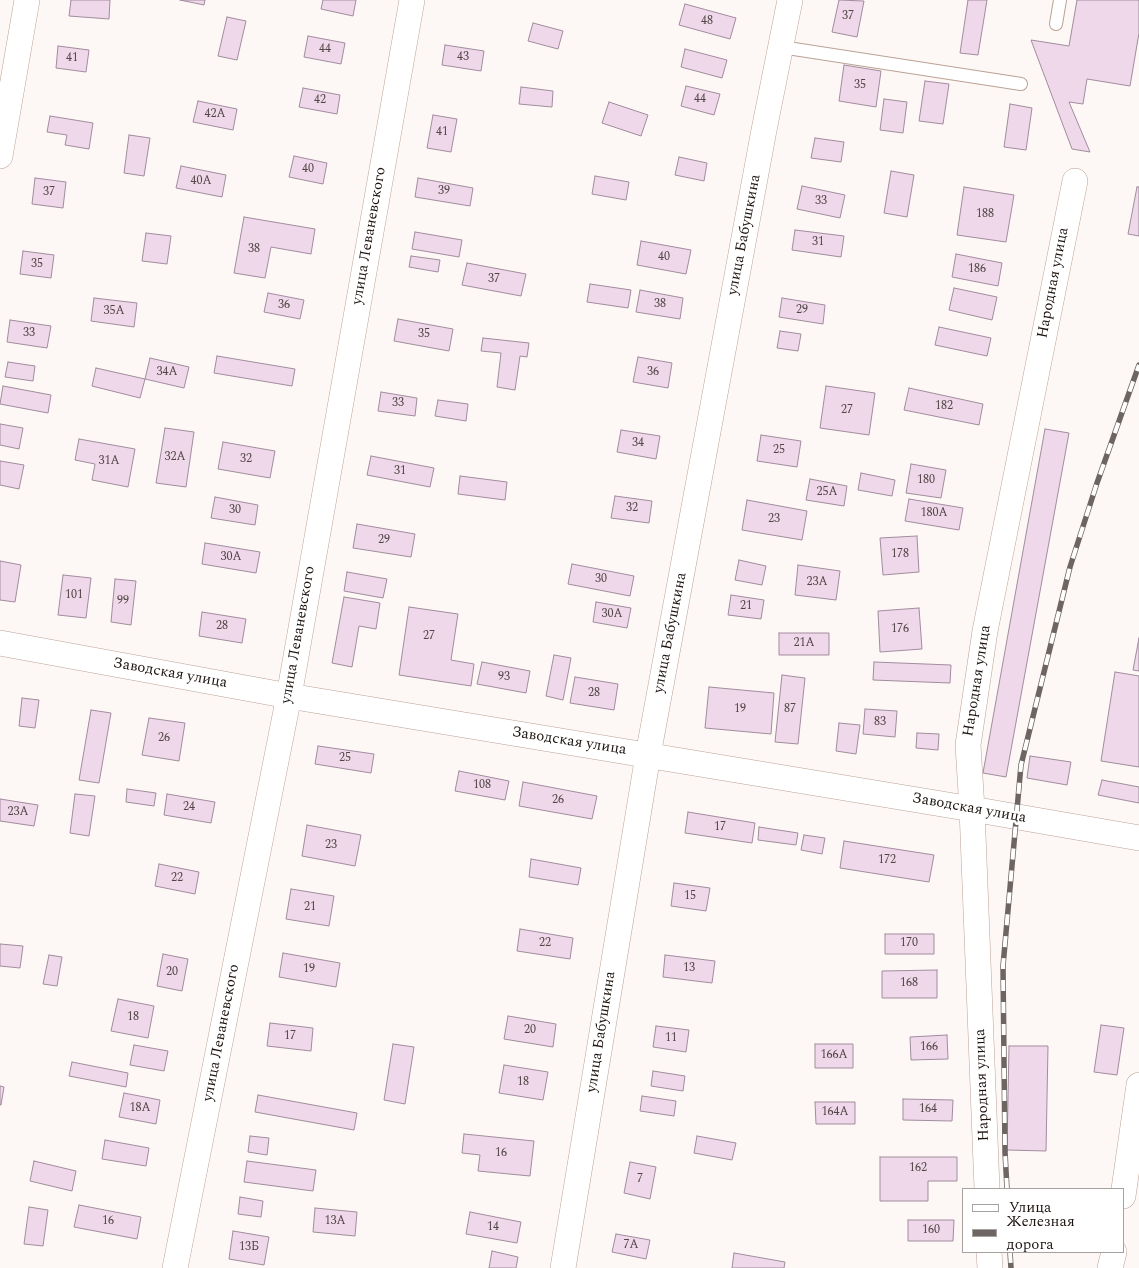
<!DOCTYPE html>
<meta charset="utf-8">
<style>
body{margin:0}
#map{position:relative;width:1139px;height:1268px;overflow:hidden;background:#fdf8f5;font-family:Spectral,serif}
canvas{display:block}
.legend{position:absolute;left:962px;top:1188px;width:162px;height:65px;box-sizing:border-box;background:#fff;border:1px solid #a5a19f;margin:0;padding:6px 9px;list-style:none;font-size:15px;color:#1d1410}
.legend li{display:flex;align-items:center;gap:10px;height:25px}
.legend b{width:25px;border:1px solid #a5a19f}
</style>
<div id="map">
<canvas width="1139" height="1268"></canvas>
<ul class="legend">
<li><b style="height:6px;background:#fff"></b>Улица</li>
<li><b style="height:6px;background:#6d6561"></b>Железная дорога</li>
</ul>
</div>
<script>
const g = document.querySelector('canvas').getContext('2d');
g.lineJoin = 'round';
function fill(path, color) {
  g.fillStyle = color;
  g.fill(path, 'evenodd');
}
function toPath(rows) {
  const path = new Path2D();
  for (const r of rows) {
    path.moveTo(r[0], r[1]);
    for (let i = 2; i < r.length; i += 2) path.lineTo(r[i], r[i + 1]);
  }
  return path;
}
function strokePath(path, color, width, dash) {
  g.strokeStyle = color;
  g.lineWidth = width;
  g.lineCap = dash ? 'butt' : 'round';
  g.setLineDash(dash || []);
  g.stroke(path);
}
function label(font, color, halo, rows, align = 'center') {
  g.font = font + ' Spectral,serif';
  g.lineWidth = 5;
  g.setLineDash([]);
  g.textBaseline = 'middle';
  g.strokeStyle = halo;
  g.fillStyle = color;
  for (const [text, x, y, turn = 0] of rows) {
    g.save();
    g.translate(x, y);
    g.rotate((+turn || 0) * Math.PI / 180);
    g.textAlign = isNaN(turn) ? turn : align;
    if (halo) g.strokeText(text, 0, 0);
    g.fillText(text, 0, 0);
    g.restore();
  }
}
const building = toPath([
 [71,0,110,0,109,19,69,16,71,0],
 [180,0,205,0,204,5,180,0],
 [323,0,356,0,353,16,321,9,323,0],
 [839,0,864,1,857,37,832,32,839,0],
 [968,0,987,0,978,55,960,53,968,0],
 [1077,0,1139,0,1139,33,1130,86,1087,79,1083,104,1069,102,1090,152,1072,149,1031,40,1069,46,1077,0],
 [685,4,736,18,730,39,679,25,685,4],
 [227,17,246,21,237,60,218,56,227,17],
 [533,23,563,31,558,49,528,41,533,23],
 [308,36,345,43,341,64,304,57,308,36],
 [445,45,484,51,481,71,442,65,445,45],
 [58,46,89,50,86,72,56,68,58,46],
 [685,49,727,60,722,78,681,67,685,49],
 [844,65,881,71,876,107,839,101,844,65],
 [925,81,949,84,943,124,919,121,925,81],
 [686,86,720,94,714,115,681,106,686,86],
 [521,87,553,91,552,107,519,104,521,87],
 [303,88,340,95,337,114,299,107,303,88],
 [884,99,907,102,903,133,880,130,884,99],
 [198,101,237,109,233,130,193,122,198,101],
 [609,102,648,115,641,136,602,123,609,102],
 [1010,104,1032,108,1026,150,1004,147,1010,104],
 [433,115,457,119,451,152,427,148,433,115],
 [50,116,93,123,89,149,65,145,67,135,47,132,50,116],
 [129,135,150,138,144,176,124,173,129,135],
 [815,138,844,142,841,162,811,158,815,138],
 [294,156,327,163,323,184,289,177,294,156],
 [679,157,707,163,704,181,675,175,679,157],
 [181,166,226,175,222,197,176,188,181,166],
 [891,171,914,175,907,217,884,213,891,171],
 [595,176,629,182,626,200,592,194,595,176],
 [35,178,66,182,63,208,32,204,35,178],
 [418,178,473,188,470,206,415,197,418,178],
 [802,186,845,195,840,218,797,209,802,186],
 [964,187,1014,195,1006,242,957,235,964,187],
 [1137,187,1139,187,1139,236,1128,234,1137,187],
 [244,217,315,229,311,254,271,247,265,278,234,273,244,217],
 [795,230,844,236,841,257,792,250,795,230],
 [415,232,462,240,459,257,412,249,415,232],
 [146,233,171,236,167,264,142,261,146,233],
 [641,241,691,250,686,274,637,265,641,241],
 [23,251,54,255,51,278,20,274,23,251],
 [956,254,1002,263,998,286,952,277,956,254],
 [411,256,440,260,438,272,409,267,411,256],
 [467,263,526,274,521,296,462,285,467,263],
 [590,284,631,290,628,308,587,302,590,284],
 [954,288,997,297,992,320,949,310,954,288],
 [640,290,683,298,680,319,636,312,640,290],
 [268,293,304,300,300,319,264,312,268,293],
 [94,298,137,303,134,327,91,321,94,298],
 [782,298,825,305,823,324,779,317,782,298],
 [398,319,453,329,449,351,394,341,398,319],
 [10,320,51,326,47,348,7,342,10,320],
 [939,327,991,338,987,356,935,345,939,327],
 [780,331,801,334,798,351,777,348,780,331],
 [483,338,529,343,527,357,520,356,515,390,497,387,501,353,481,351,483,338],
 [217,356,295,369,292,386,214,373,217,356],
 [638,357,672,363,668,388,633,382,638,357],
 [150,358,189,367,184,388,145,379,150,358],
 [8,362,35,366,33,381,5,377,8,362],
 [96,368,145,379,140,398,92,386,96,368],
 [3,386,51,395,48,413,0,404,3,386],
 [826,386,875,393,869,435,820,428,826,386],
 [909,388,983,404,979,425,904,410,909,388],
 [381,392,417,398,415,416,378,411,381,392],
 [438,400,468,404,466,421,435,416,438,400],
 [0,424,23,428,19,449,0,445,0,424],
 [165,428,194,432,186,487,156,483,165,428],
 [1045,429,1069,433,1006,777,983,773,1045,429],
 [621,430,660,436,656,459,617,452,621,430],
 [761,435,801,441,797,467,757,461,761,435],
 [79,439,135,449,128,487,92,480,95,464,75,460,79,439],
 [223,442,275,451,270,478,218,469,223,442],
 [371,456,434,468,430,487,367,475,371,456],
 [0,461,24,465,19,489,0,485,0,461],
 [911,464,946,470,941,498,906,493,911,464],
 [861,473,895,480,892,496,858,490,861,473],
 [460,476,507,482,505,500,458,494,460,476],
 [810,479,847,486,844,506,806,500,810,479],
 [615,496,652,501,649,523,611,518,615,496],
 [215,497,258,505,255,525,211,518,215,497],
 [909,499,963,508,959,530,905,521,909,499],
 [747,500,807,511,802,540,742,530,747,500],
 [357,524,415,534,411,557,353,548,357,524],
 [917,536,919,572,883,575,880,538,917,536],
 [205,543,260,552,256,573,202,564,205,543],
 [739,560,766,566,762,585,735,580,739,560],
 [0,561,21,565,15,602,0,600,0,561],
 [572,564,634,576,630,596,568,584,572,564],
 [798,565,840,571,836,600,795,595,798,565],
 [347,572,387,579,383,598,344,591,347,572],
 [63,575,91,578,86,618,58,615,63,575],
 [115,579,136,581,131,625,111,622,115,579],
 [731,595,764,600,761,619,728,615,731,595],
 [344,597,380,603,376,629,359,626,352,667,332,663,344,597],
 [596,602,631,608,627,628,593,622,596,602],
 [409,607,458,614,451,660,474,664,471,686,399,675,409,607],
 [919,608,922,649,880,652,878,611,919,608],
 [202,612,246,619,242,643,199,636,202,612],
 [779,633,829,633,829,655,779,655,779,633],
 [1139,638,1139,671,1133,670,1139,638],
 [554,655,571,658,563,700,546,696,554,655],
 [482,662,530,671,526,693,477,684,482,662],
 [874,662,951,665,950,683,873,680,874,662],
 [1115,672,1139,676,1139,767,1101,761,1115,672],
 [782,675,805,678,798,744,775,742,782,675],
 [575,677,618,684,614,710,570,703,575,677],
 [709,687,774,693,771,734,705,728,709,687],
 [22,698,39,700,35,728,19,726,22,698],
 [865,709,897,711,895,737,863,734,865,709],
 [91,710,111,713,99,783,79,780,91,710],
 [149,718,185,723,179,761,142,755,149,718],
 [839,723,860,725,856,754,836,751,839,723],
 [917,733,939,734,938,750,916,748,917,733],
 [318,746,374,754,371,773,315,764,318,746],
 [1030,756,1071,762,1067,785,1027,778,1030,756],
 [459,771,509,781,505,800,455,791,459,771],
 [1102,780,1139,787,1139,803,1098,795,1102,780],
 [523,782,597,796,592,819,519,806,523,782],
 [127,789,156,793,154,806,126,802,127,789],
 [75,794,95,796,89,836,70,833,75,794],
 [167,794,215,802,211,823,164,815,167,794],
 [0,799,38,805,34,826,0,821,0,799],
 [688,812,755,823,752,843,685,833,688,812],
 [307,825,361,835,355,866,302,856,307,825],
 [759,827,798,833,796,845,758,840,759,827],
 [804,835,825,838,822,854,801,850,804,835],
 [844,841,934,855,929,882,840,868,844,841],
 [531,859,581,868,578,885,529,877,531,859],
 [159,864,199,872,195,894,155,886,159,864],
 [674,883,710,888,706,911,671,906,674,883],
 [291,889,334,896,329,926,286,919,291,889],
 [520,929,573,938,570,959,517,951,520,929],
 [885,934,934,934,934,954,885,954,885,934],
 [0,944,23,946,20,968,0,966,0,944],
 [283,953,340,963,336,987,279,977,283,953],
 [163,954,188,959,182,991,157,986,163,954],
 [49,955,62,957,57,986,43,984,49,955],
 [665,955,715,961,712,983,663,977,665,955],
 [937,970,937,998,882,998,882,971,937,970],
 [118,999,154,1006,148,1038,111,1031,118,999],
 [508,1016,556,1024,553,1047,504,1039,508,1016],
 [270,1023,313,1028,311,1051,267,1046,270,1023],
 [1101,1025,1124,1028,1117,1075,1094,1072,1101,1025],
 [656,1026,689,1030,686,1052,653,1047,656,1026],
 [947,1035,948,1059,911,1060,910,1037,947,1035],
 [393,1044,414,1047,405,1104,384,1100,393,1044],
 [815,1044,853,1044,853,1068,815,1068,815,1044],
 [134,1045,168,1051,164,1071,130,1065,134,1045],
 [1009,1046,1048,1046,1046,1151,1007,1150,1009,1046],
 [72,1062,128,1073,126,1087,69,1076,72,1062],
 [504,1065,548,1072,543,1100,499,1093,504,1065],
 [653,1071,685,1076,683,1091,651,1086,653,1071],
 [0,1086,4,1087,1,1105,0,1105,0,1086],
 [124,1093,160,1100,156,1124,119,1117,124,1093],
 [258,1095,357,1113,354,1130,255,1112,258,1095],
 [642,1096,676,1101,674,1116,640,1111,642,1096],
 [903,1099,953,1100,952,1121,903,1120,903,1099],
 [815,1102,855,1102,855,1124,816,1124,815,1102],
 [464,1134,534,1141,530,1176,478,1171,480,1155,462,1153,464,1134],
 [250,1136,269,1138,267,1155,248,1152,250,1136],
 [697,1136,736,1143,732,1160,694,1153,697,1136],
 [105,1140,149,1148,146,1166,102,1159,105,1140],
 [880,1157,957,1157,957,1181,928,1181,928,1201,880,1201,880,1157],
 [34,1161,76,1171,72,1191,30,1181,34,1161],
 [247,1161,316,1170,313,1191,244,1182,247,1161],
 [630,1162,656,1167,650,1199,624,1193,630,1162],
 [240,1197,263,1201,261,1217,238,1214,240,1197],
 [79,1205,141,1217,137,1239,74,1227,79,1205],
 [29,1207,48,1210,43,1246,24,1244,29,1207],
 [315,1208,357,1212,355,1236,313,1232,315,1208],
 [470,1212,521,1222,517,1243,466,1234,470,1212],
 [908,1220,954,1220,953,1241,908,1241,908,1220],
 [233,1231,269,1237,264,1265,229,1259,233,1231],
 [616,1234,650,1240,646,1259,612,1252,616,1234],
 [492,1251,518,1257,516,1268,489,1268,492,1251],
 [734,1253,785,1262,784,1268,732,1268,734,1253]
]);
fill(building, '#eed8e9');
strokePath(building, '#a18c9d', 1);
const service = toPath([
 [1056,24,1060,0],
 [781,47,1021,84]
]);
const minor = toPath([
 [0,156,27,0],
 [0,643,289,696,972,809,1139,838],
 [987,1189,972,809,968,745,985,631,1075,181],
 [1123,1196,1139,1085],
 [989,1252,990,1268],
 [175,1268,289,696,412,0],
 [563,1268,648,755,764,130,790,0],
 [1110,1268,1114,1252]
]);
strokePath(service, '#bba295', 14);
strokePath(minor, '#bba295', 26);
strokePath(service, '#fff', 12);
strokePath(minor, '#fff', 25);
const rail = toPath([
 [1007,1189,1005,1152,1003,966,1021,765,1070,567,1097,483,1139,365],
 [1010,1252,1011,1268]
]);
strokePath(rail, '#6d6561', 5.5);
strokePath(rail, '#fff', 4, [11]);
label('12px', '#514546', null, [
 ["37",848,17],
 ["48",707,22],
 ["44",325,50],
 ["43",463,58],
 ["41",72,59],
 ["35",860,86],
 ["44",700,100],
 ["42",320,101],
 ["42А",215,115],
 ["41",442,133],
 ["40",308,170],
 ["40А",201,182],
 ["39",444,192],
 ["37",49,193],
 ["33",821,202],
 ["188",985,215],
 ["31",818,243],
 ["38",254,250],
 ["40",664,258],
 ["35",37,265],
 ["186",977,270],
 ["37",494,280],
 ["38",660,305],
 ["36",284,306],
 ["29",802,311],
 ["35А",114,312],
 ["33",29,334],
 ["35",424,335],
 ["34А",167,373],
 ["36",653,373],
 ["33",398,404],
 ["182",944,407],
 ["27",847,411],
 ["34",638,444],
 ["25",779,451],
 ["32А",175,458],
 ["32",246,460],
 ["31А",109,462],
 ["31",400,472],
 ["180",926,481],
 ["25А",827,493],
 ["32",632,509],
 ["30",235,511],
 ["180А",934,514],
 ["23",774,520],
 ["29",384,541],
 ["178",900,555],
 ["30А",231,558],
 ["30",601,580],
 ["23А",817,583],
 ["101",74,596],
 ["99",123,602],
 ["21",746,607],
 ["30А",612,615],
 ["28",222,627],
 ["176",900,630],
 ["27",429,637],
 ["21А",804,644],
 ["93",504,678],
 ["28",594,694],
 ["19",740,710],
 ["87",790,710],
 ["83",880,723],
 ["26",164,739],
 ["25",345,759],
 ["108",482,786],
 ["26",558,801],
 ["24",189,808],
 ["23А",18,813],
 ["17",720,828],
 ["23",331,846],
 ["172",887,861],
 ["22",177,879],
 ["15",690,897],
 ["21",310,908],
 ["22",545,944],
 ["170",909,944],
 ["13",689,969],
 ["19",309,970],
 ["20",172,973],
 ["168",909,984],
 ["18",133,1018],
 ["20",530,1031],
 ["17",290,1037],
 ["11",671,1039],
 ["166",929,1048],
 ["166А",834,1056],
 ["18",523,1083],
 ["18А",140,1109],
 ["164",928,1110],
 ["164А",835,1113],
 ["16",501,1154],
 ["162",918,1169],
 ["7",640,1180],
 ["16",108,1222],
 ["13А",335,1222],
 ["14",493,1228],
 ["160",931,1231],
 ["7А",631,1246],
 ["13Б",249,1248]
]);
label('15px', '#1d1410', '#fff', [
 ["улица Бабушкина",745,235,-79],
 ["улица Леваневского",370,236,-80],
 ["Народная улица",1054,283,-79],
 ["улица Бабушкина",671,633,-79],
 ["улица Леваневского",299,635,-80],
 ["Заводская улица",170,674,10],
 ["Народная улица",978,681,-81],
 ["Заводская улица",569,742,9],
 ["Заводская улица",969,809,10],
 ["улица Бабушкина",602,1032,-81],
 ["улица Леваневского",222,1033,-79],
 ["Народная улица",983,1085,-92]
]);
</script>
